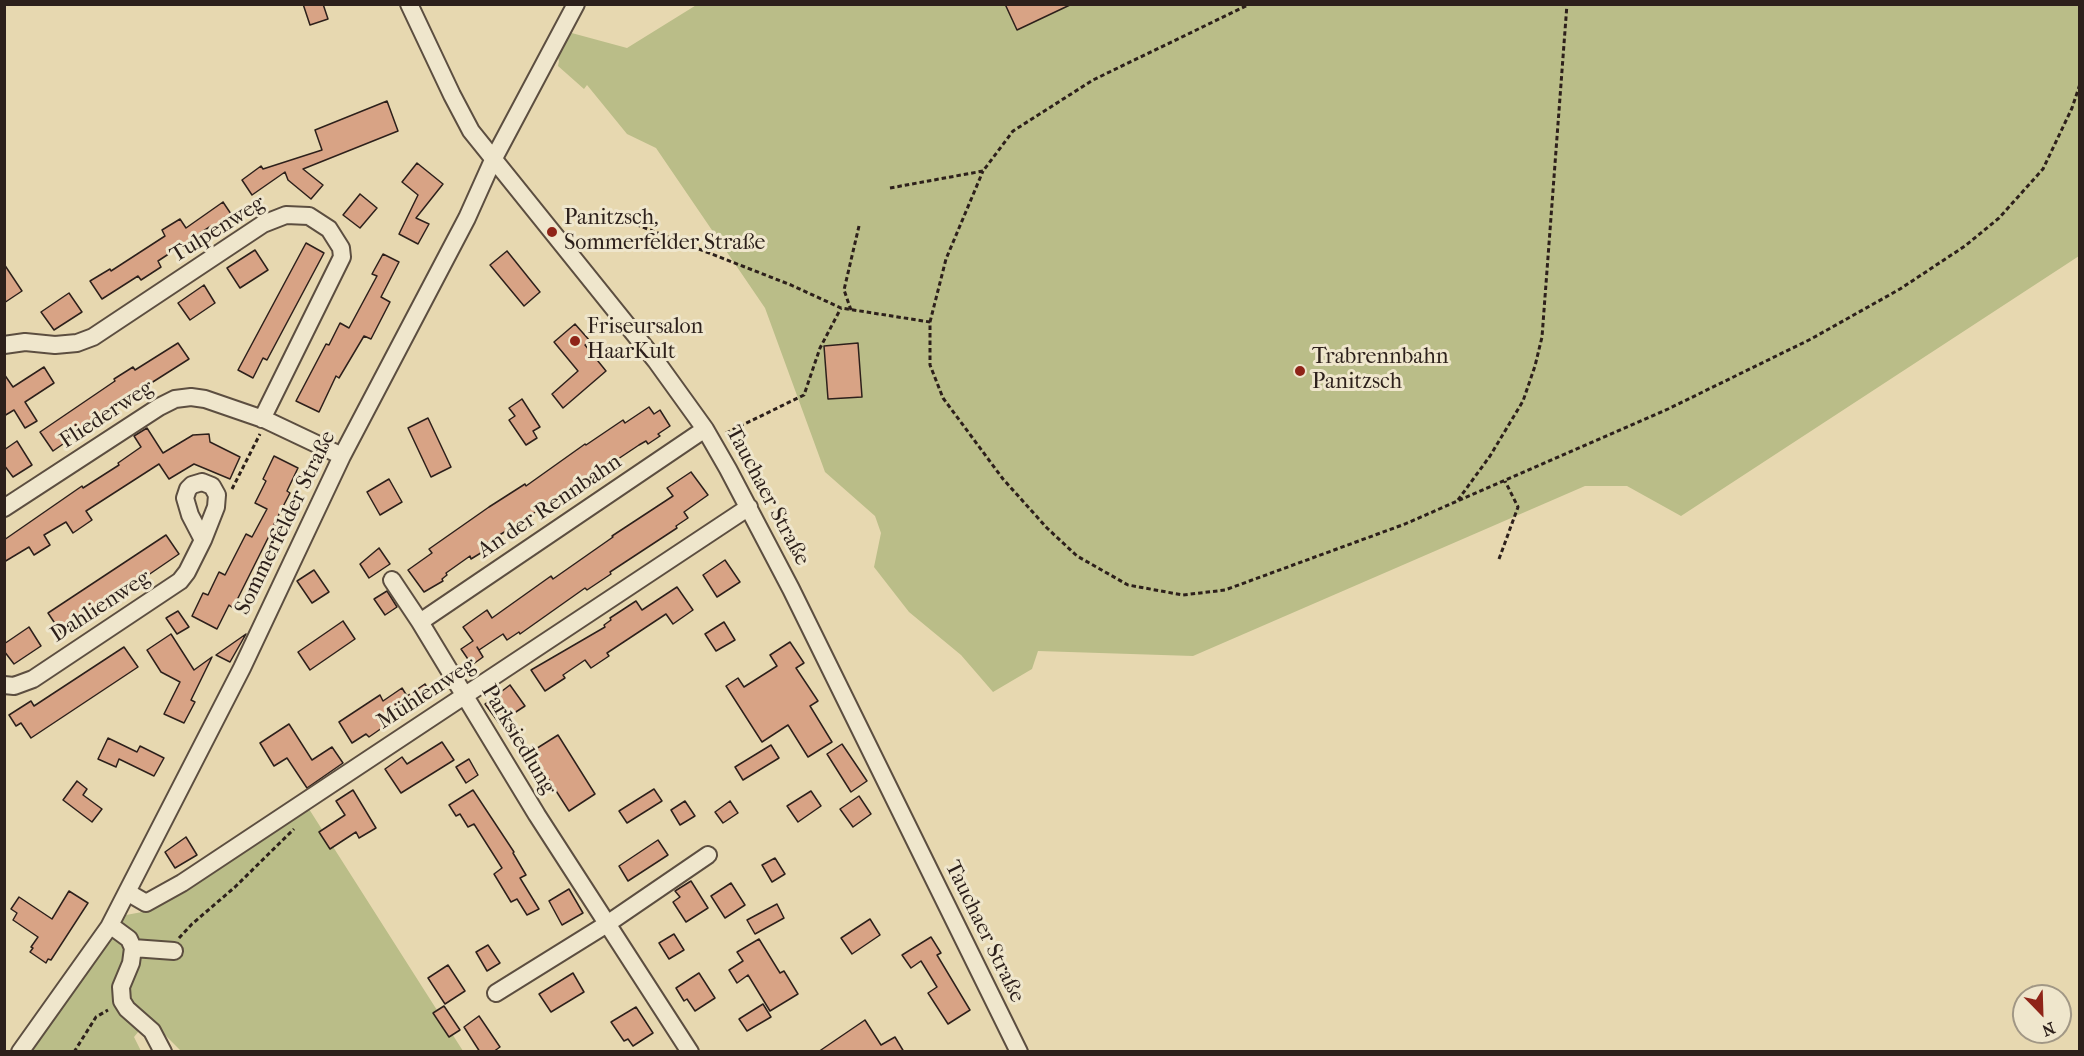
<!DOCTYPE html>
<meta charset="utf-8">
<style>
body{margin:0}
#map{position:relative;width:2084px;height:1056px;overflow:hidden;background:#e7d8b0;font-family:"IM FELL French Canon",serif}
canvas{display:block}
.frame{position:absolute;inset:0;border:6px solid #2d201b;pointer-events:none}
.north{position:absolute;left:2012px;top:984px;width:60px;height:60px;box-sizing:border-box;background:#efe6cc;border:2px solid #a19785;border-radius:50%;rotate:157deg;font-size:16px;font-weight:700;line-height:24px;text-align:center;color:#2d201b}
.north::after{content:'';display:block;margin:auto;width:21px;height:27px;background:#8f2418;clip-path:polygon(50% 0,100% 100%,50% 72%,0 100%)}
</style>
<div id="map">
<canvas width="2084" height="1056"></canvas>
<div class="frame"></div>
<div class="north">N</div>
</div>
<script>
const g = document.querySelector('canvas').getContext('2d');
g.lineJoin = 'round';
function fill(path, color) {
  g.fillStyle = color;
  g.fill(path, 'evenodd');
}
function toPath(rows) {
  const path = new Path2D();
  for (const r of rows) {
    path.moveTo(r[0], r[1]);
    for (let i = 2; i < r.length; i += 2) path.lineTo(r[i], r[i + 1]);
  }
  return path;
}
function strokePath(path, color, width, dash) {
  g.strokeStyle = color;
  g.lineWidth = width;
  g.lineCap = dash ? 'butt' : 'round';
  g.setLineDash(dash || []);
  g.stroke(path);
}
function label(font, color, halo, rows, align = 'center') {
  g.font = font + ' "IM FELL French Canon",serif';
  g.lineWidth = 6;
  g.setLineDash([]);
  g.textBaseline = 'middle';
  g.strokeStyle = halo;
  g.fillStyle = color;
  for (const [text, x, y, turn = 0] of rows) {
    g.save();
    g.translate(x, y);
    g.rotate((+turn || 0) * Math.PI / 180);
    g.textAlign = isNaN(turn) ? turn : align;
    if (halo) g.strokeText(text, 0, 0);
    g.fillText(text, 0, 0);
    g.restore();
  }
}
fill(toPath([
 [698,4,2079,5,2079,256,1681,516,1627,486,1585,486,1193,656,1038,651,1032,669,993,692,961,655,909,612,874,567,881,533,875,516,825,472,765,308,656,148,627,134,587,85,584,89,558,66,559,61,557,55,568,32,627,48],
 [309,809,463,1051,181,1051,149,1019,134,1037,141,1051,32,1052,109,936,126,915,153,910]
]), '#babd88');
const building = toPath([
 [303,4,323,4,328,19,310,25,303,4],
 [1005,4,1072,4,1017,30,1005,4],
 [387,101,398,131,303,169,323,185,311,199,288,180,285,172,252,195,242,180,261,166,263,169,322,150,315,130,387,101],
 [417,163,443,184,416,218,429,224,418,244,399,234,418,195,402,182,417,163],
 [360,194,377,208,360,228,343,215,360,194],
 [223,202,233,217,214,231,211,226,158,261,161,267,141,280,138,276,102,299,90,281,110,269,111,271,165,236,162,230,180,219,186,228,223,202],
 [306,243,324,253,267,360,263,358,253,378,238,370,306,243],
 [255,250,268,270,240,288,227,268,255,250],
 [507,251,540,292,524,306,490,265,507,251],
 [383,254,399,262,381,297,390,302,371,339,364,336,339,378,336,376,319,412,296,401,326,344,329,345,340,323,349,328,377,276,372,274,383,254],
 [4,264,22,291,4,303,4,264],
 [204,285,215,303,190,320,178,303,204,285],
 [69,293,82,312,54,330,41,312,69,293],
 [575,324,590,341,585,345,606,371,563,408,552,394,578,371,554,342,575,324],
 [178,343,189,359,85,425,86,428,53,451,40,432,115,381,114,379,133,367,135,370,178,343],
 [858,343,862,397,828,399,824,346,858,343],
 [44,367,54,383,25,402,37,421,25,428,14,410,4,416,4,374,13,387,44,367],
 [522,399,540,427,533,431,537,438,526,445,509,420,515,416,509,408,522,399],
 [649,407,654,414,660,410,670,426,658,434,660,436,648,444,646,441,639,445,615,461,617,463,604,471,602,467,578,484,580,487,574,491,541,508,517,525,519,528,508,535,506,531,493,539,481,547,484,551,471,559,470,556,446,573,447,575,442,579,443,581,424,592,408,570,432,553,429,549,489,507,525,484,526,486,585,444,586,445,623,420,625,423,649,407],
 [428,418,451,467,431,477,408,428,428,418],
 [147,428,163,453,193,435,209,434,210,442,240,457,230,479,194,464,169,479,159,464,86,511,92,520,73,533,66,522,44,535,50,545,34,555,29,547,4,562,4,540,82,486,83,488,119,465,118,463,141,447,134,436,147,428],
 [17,441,32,465,13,477,4,465,4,450,17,441],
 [274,456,298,468,287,491,290,493,274,524,280,527,274,539,269,536,233,608,229,605,217,629,192,616,203,593,208,595,219,572,225,575,246,534,252,537,267,509,255,503,266,481,263,479,274,456],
 [691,472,708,495,684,512,688,518,676,526,677,528,610,572,611,574,587,590,585,588,520,634,519,632,507,640,503,634,479,650,477,647,483,657,472,665,461,649,473,641,463,627,487,610,492,618,551,576,553,579,613,537,612,536,673,496,667,488,691,472],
 [389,479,402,502,380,515,367,492,389,479],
 [166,535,179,554,62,634,48,613,166,535],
 [379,548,390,564,369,578,360,564,379,548],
 [725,560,740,582,717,597,703,575,725,560],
 [314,570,329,592,312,603,297,581,314,570],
 [677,587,693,610,673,624,666,614,607,653,609,656,591,668,585,660,563,675,565,678,545,691,531,670,605,627,604,625,611,620,610,618,636,601,642,610,677,587],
 [387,591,397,607,385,615,374,599,387,591],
 [178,611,189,627,177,634,166,618,178,611],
 [343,621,355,639,310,670,298,652,343,621],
 [724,622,735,640,716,651,705,634,724,622],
 [29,627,41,646,14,664,4,651,4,644,29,627],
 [171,634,194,670,212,657,191,700,195,702,184,723,164,714,180,682,161,672,147,650,171,634],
 [246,634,230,662,216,655,246,634],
 [790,642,804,663,796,668,818,701,810,706,832,742,808,757,788,725,762,742,726,686,738,678,744,687,777,666,770,655,790,642],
 [124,647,138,667,31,738,21,723,16,726,9,715,31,701,34,706,124,647],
 [425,684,432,696,394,724,392,721,369,737,366,734,352,743,339,722,380,695,383,701,402,688,407,696,425,684],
 [510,685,525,706,499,723,485,704,510,685],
 [289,724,312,760,332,747,343,763,307,788,287,758,274,766,260,743,289,724],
 [558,735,595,794,569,811,531,752,558,735],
 [108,738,137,752,140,746,164,758,154,776,119,759,116,767,98,759,108,738],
 [442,742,454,760,401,793,385,769,402,757,407,764,442,742],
 [842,744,867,781,851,792,827,754,842,744],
 [771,745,779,758,743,780,735,767,771,745],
 [469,759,478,775,466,783,456,767,469,759],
 [77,781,87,789,83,795,102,809,92,822,63,800,77,781],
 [654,789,662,801,627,823,619,811,654,789],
 [353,790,376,828,359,838,356,832,330,849,319,832,345,815,336,801,353,790],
 [473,790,514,852,513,853,526,875,520,878,539,909,527,915,517,899,511,902,494,874,502,868,474,824,468,827,460,814,456,816,449,805,473,790],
 [811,791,821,806,798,822,787,806,811,791],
 [859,796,871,814,853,827,840,809,859,796],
 [685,801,695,816,680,825,671,810,685,801],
 [730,801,738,813,723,823,715,812,730,801],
 [186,837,197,855,175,868,165,852,186,837],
 [658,840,668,855,628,881,619,866,658,840],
 [775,858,785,874,772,882,762,865,775,858],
 [691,881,708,908,686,922,673,902,680,897,675,891,691,881],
 [731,883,745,905,725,918,711,896,731,883],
 [569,889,583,913,562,925,549,901,569,889],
 [69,891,88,903,51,960,48,959,46,963,30,952,33,948,31,947,38,937,13,920,17,913,11,909,19,897,52,919,69,891],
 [777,904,784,918,755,934,747,920,777,904],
 [870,919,880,935,852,954,841,938,870,919],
 [674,934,684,950,669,959,659,943,674,934],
 [931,937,941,953,937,955,970,1010,948,1024,928,993,937,987,921,961,911,968,902,955,931,937],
 [759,939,780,973,784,971,798,994,770,1011,748,975,737,983,729,970,743,961,737,952,759,939],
 [488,945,500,963,487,971,476,952,488,945],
 [448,965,465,991,445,1004,428,978,448,965],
 [573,973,584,992,551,1012,539,994,573,973],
 [699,973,715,998,695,1011,687,999,684,1001,676,988,699,973],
 [763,1004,771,1017,747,1031,739,1019,763,1004],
 [444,1006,460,1030,449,1037,433,1013,444,1006],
 [636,1007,653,1033,633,1046,628,1039,624,1041,611,1022,636,1007],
 [479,1016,500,1047,493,1052,480,1052,464,1027,479,1016],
 [865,1020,881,1045,895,1037,904,1052,818,1052,865,1020]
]);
fill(building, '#d8a385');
strokePath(building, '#2d201b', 1.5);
const minor = toPath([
 [409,4,452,95,471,131,656,361,705,429,728,469,791,589,1019,1052],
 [4,345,25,342,55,345,77,343,93,337,263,224,286,215,309,216,329,229,341,248,342,257,262,419],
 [202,482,212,486,217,495,216,507,203,540,190,515,185,498,188,489,192,485,202,482],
 [4,508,159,407,175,399,191,397,205,399,266,420,342,456],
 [392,580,420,622,537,815,690,1052],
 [420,622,705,429],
 [4,685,14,686,33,679,180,581,187,572,203,540],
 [127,892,146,903,182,883,749,507],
 [110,925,129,939,133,948,131,963,121,987,122,1001,127,1009,152,1031,163,1052],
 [133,948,174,951],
 [496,993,607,924,708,855],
 [20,1052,109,927,242,668,342,456,467,218,493,160,576,4]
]);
strokePath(minor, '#5c4e40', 20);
strokePath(toPath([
 [890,188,983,171,1013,131,1093,80,1250,4],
 [622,219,791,285,841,308,930,322,930,365,943,398,1003,479,1047,528,1077,556,1128,585,1183,595,1225,590,1405,524,1668,409,1811,339,1900,289,1965,246,1999,218,2043,169,2072,108,2080,84],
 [851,310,844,290,859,226],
 [930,322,946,259,983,171],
 [726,433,804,395,820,348,841,308],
 [232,489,260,434],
 [1458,500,1490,456,1523,401,1535,366,1542,337,1567,4],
 [1499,559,1518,507,1505,481],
 [179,938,192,924,235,887,294,829],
 [74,1052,96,1017,108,1010]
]), '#2d201b', 3, [4.5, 3]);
strokePath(minor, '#efe6cc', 16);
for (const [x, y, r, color] of [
 [552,232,6,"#8f2418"],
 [575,341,6,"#8f2418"],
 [1300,371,6,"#8f2418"]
]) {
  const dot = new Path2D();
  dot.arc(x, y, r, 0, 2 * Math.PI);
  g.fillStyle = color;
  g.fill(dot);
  strokePath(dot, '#efe6cc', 2);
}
label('22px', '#2d201b', '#efe6cc', [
 ["Panitzsch,",564,219],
 ["Sommerfelder Straße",564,244],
 ["Friseursalon",587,328],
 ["HaarKult",587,353],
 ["Trabrennbahn",1312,358],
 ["Panitzsch",1312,383]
], 'left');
label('22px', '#2d201b', '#efe6cc', [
 ["Tulpenweg",218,230,-32],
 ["Fliederweg",107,415,-33],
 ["Tauchaer Straße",767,496,62],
 ["An der Rennbahn",550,507,-34],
 ["Sommerfelder Straße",286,523,-64],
 ["Dahlienweg",101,607,-33],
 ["Mühlenweg",427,694,-33],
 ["Parksiedlung",518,740,59],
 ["Tauchaer Straße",984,932,64]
]);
</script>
